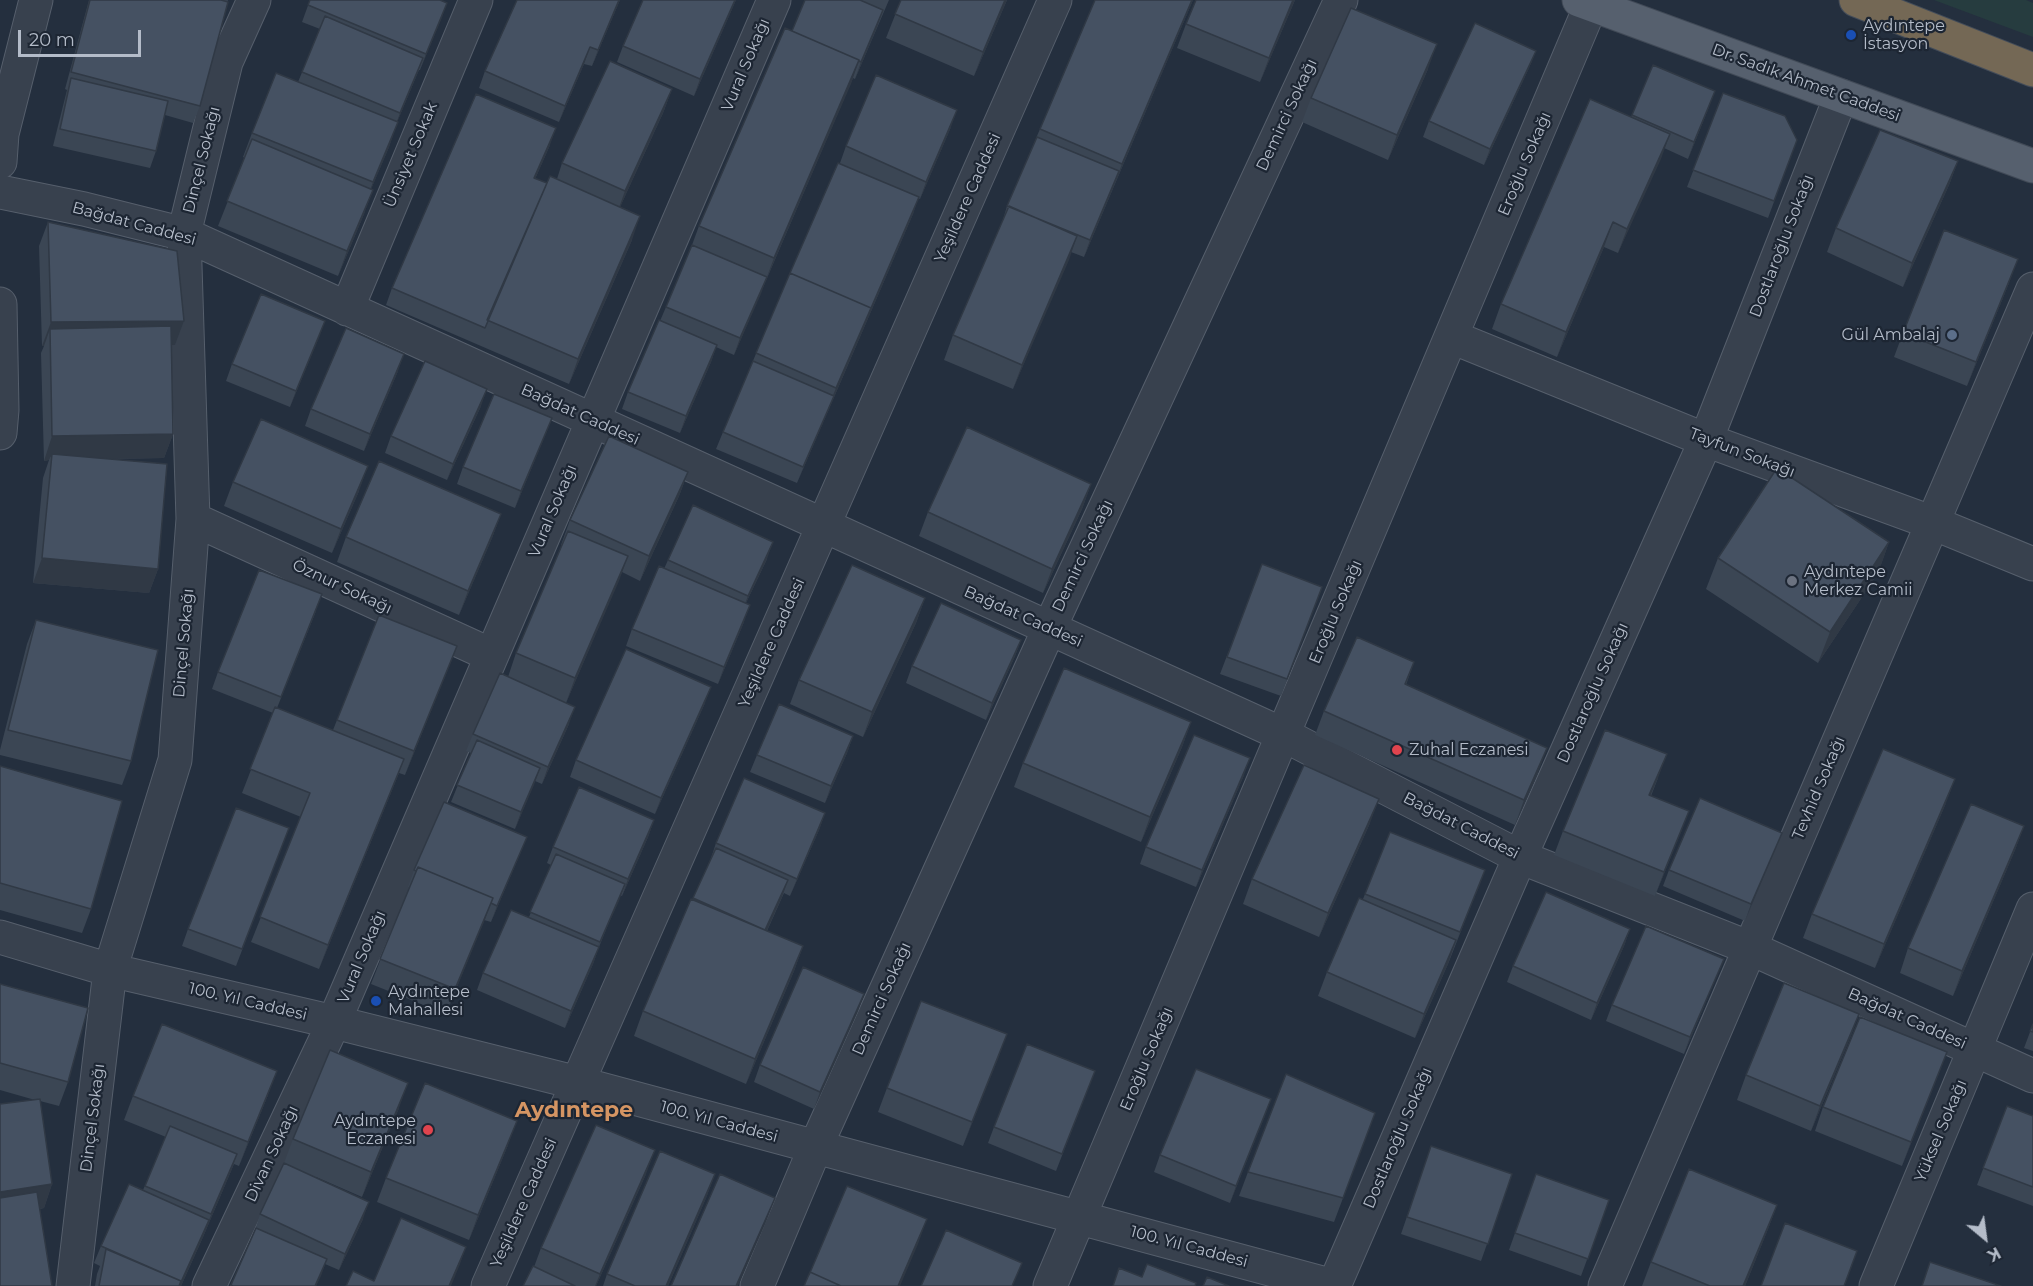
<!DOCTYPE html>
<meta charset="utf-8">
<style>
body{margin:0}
#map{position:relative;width:2033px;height:1286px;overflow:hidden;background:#242f3e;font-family:Montserrat,sans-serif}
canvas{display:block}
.north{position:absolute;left:1955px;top:1208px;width:60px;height:60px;-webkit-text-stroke:4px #1d2633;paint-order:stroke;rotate:151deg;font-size:16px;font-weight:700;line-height:24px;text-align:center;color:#b4bcc9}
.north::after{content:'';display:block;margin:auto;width:21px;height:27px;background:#b4bcc9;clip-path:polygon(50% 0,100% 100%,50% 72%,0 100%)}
.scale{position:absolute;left:18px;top:30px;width:123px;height:27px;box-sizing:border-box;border:3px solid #b4bcc9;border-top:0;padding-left:8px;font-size:18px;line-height:21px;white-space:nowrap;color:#b4bcc9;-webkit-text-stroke:4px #1d2633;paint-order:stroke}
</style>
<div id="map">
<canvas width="2033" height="1286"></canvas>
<div class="north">K</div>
<div class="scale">20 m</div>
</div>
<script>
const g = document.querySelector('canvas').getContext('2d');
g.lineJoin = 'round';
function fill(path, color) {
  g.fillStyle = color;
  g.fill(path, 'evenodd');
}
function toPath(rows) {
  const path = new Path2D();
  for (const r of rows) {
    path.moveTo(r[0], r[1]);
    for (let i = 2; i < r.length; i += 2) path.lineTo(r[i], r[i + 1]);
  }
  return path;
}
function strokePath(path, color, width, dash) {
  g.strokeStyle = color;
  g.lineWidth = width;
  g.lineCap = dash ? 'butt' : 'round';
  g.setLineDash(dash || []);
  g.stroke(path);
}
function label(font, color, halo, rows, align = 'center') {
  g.font = font + ' Montserrat,sans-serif';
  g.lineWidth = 4.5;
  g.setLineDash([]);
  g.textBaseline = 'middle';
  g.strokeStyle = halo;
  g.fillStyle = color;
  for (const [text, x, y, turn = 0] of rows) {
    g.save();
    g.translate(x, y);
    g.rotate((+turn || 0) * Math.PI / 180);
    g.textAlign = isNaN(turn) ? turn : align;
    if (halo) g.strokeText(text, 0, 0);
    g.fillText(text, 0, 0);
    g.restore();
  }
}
fill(toPath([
 [1934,0,2026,0,2033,3,2033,37]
]), '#263c3f');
const minor = toPath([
 [0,162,2,134,36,0],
 [0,192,84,209,184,234,1284,735,1520,857,1750,948,2033,1076],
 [0,304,2,410,0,433],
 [347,309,476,0],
 [1452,337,1706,440,1933,523,2033,564],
 [193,519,491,655],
 [0,937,110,970,334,1022,578,1083,1333,1286],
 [73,1286,110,970,175,760,193,519,184,234,226,62,254,0],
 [209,1286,334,1022,774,0],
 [488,1286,1055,0],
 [757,1286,815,1148,1049,629,1341,0],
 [1050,1286,1591,5],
 [1334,1286,1520,857,1706,440,1841,96],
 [1605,1286,2033,289],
 [1876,1286,2033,909]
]);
const major = toPath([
 [1579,0,2033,166]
]);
const highway = toPath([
 [1856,0,2033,70]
]);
strokePath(minor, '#565f6c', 35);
strokePath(major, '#414a57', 35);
strokePath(highway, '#434c59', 35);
strokePath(minor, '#38414e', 33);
strokePath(major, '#56606e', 33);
strokePath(highway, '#746855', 33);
fill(toPath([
 [89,0,228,0,200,106,193,123,165,115,156,151,150,168,53,146,67,90,65,89],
 [310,0,447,3,420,70,419,70,397,122,389,147,371,189,364,214,338,276,218,226,245,158,243,157,252,133,298,82,320,29,302,22],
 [620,0,592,66,584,64,559,122,479,88,485,71],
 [736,0,694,96,617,62,623,46],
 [805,0,889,0,855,79,853,78,734,355,716,347,711,362,680,433,622,409,628,392,660,321,666,307,692,245,699,226,792,31],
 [901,0,1007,0,974,76,886,38],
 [1193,0,1084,257,1071,252,1013,389,944,360,953,335,1002,223,1007,206,1040,129],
 [1295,0,1260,82,1177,48,1186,24],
 [1536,51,1529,68,1484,165,1423,137,1429,121],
 [1653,65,1709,107,1688,159,1664,148,1618,253,1604,247,1557,357,1492,329,1501,304,1631,117],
 [1428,69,1388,160,1302,122,1311,98],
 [672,89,663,113,620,207,632,240,569,384,386,305,392,288,550,145,535,179,547,183,557,179,562,163],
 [1723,93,1797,140,1768,218,1687,187],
 [951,127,920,199,918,198,913,214,797,483,716,449,723,432,790,273,840,163,846,146],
 [1958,161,1949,185,1903,287,1827,252,1836,228],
 [48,222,184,321,175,345,171,345,173,434,164,458,111,459,158,569,149,593,33,583,43,478,49,460,44,461,41,353,44,346,42,346,39,246],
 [2009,283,1967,386,1894,357,1903,333],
 [325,321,290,407,226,381,232,364],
 [398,371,364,451,305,426,311,409],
 [481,406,447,480,385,453,391,436],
 [552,418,515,508,457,484,463,467],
 [688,472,679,496,640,581,622,572,566,703,569,724,542,784,535,781,515,829,451,802,471,753,466,751,473,734,508,677,516,653,562,545,561,545,570,520],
 [233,482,359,491,332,553,224,506],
 [1091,484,1082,509,1043,593,919,536,928,512],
 [501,514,492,538,459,615,337,562,346,537],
 [1889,542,1878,573,1818,663,1706,589,1718,558],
 [767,559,746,603,744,622,718,684,626,646,632,629,664,569,668,560],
 [1262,564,1322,587,1281,696,1220,674],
 [925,598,916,623,863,737,790,704,799,680],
 [316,611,277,708,333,730,337,720,457,646,405,775,399,773,319,969,251,942,301,817,242,793,273,713,212,689,218,672],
 [36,620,131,761,122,785,0,755,0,750,27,644],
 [1021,640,1015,656,986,720,906,683,912,666],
 [1414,662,1406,685,1538,773,1515,825,1315,735,1324,711],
 [705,703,655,814,570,777,576,760],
 [1191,722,1182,747,1141,842,1014,787,1023,763],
 [853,736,847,753,825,803,750,772,757,755],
 [0,766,91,909,82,933,0,910],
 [1244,775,1196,887,1140,864,1146,847],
 [1658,778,1651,796,1689,811,1655,896,1554,855,1563,831],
 [1946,803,1875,968,1803,938,1812,914],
 [825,813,819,830,790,896,784,893,767,931,803,946,794,971,746,1084,634,1036,643,1011,710,861,716,843],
 [654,820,648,837,622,896,620,895,599,947,593,964,565,1028,477,990,483,973,529,917,551,865,547,863,553,847],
 [1370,823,1319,937,1243,904,1252,879],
 [2024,826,2015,850,1953,996,1900,973,1908,948],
 [289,828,236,966,182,946,188,929],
 [1390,832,1485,870,1448,964,1415,1038,1318,996,1327,972,1363,899],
 [1782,833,1775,850,1745,921,1663,886,1669,870],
 [527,837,520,854,491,922,484,920,446,1014,371,984,409,887,408,887,414,870],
 [1630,929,1624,946,1591,1020,1507,982,1513,966],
 [1724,959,1717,975,1684,1054,1606,1021,1612,1005],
 [0,984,68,1082,59,1106,40,1101,52,1184,44,1208,40,1209,0,1286,35,1100,0,1090],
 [864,994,858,1011,814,1109,754,1082,760,1065],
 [1859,1014,1850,1038,1811,1131,1737,1100,1746,1075],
 [2033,1024,2033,1051,2024,1048],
 [1007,1034,963,1146,878,1112,887,1088],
 [1947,1052,1902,1166,1815,1131,1823,1107],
 [1095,1071,1056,1171,988,1143,994,1127],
 [268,1095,239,1166,234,1164,203,1237,181,1286,95,1286,97,1274,100,1266,94,1263,101,1246,143,1190,166,1137,124,1120,133,1096],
 [1271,1099,1230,1203,1154,1172,1160,1155],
 [2007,1106,2033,1116,2033,1206,1977,1185],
 [399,1108,362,1197,316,1177,363,1219,339,1270,325,1264,316,1286,230,1286,255,1231,260,1214,284,1163,293,1139],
 [1375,1113,1334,1222,1239,1196,1248,1172],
 [508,1145,469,1240,377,1202,386,1178],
 [1431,1146,1512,1174,1481,1261,1401,1234],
 [646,1174,596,1286,523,1286,534,1267,541,1248],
 [715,1174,706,1198,668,1286,603,1286,607,1274],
 [1536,1174,1609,1200,1581,1276,1509,1250],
 [1777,1205,1768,1229,1745,1286,1642,1286,1651,1262]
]), '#3b4654');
fill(toPath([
 [619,0,620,0,592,66,598,50],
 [735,0,736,0,694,96,700,79],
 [1005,0,1007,0,974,76,983,52],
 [1192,0,1193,0,1113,188,1122,164],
 [1293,0,1295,0,1260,82,1269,58],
 [447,3,441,20,420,70,426,54],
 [883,10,877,27,855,79,861,62],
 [1437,44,1428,69,1388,160,1397,135],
 [590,47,584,64,559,122,565,106],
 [1536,51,1529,68,1484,165,1490,149],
 [423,58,417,74,394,130,400,113],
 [859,60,851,84,765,282,774,258],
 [672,89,663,113,616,216,625,191],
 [1715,91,1709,107,1688,159,1694,142],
 [957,110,951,127,920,199,926,182],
 [398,122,389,147,364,206,373,182],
 [556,128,550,145,528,195,534,178],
 [1670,134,1661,159,1618,253,1627,229],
 [1958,161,1949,185,1903,287,1912,263],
 [1119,171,1113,188,1084,257,1090,240],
 [373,190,364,214,338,276,347,251],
 [919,197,913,214,797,483,836,388],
 [640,216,632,240,569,384,578,359],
 [1613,222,1604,247,1557,357,1566,332],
 [1077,236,1069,260,1013,389,1022,365],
 [2018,259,2009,283,1967,386,1976,362],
 [767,277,761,294,734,355,740,338],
 [184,321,175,345,51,346,50,329,44,346,42,346,51,322],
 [325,321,319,338,290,407,296,391],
 [717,345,711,362,680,433,686,416],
 [404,354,398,371,364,451,370,434],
 [487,389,481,406,447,480,453,464],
 [552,418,546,434,515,508,521,491],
 [173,434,164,458,51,460,52,454,49,460,44,461,52,436],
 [368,466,359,491,332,553,341,529],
 [688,472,679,496,640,581,649,556],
 [1091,484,1082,509,1043,593,1052,569],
 [501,514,492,538,459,615,468,591],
 [773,542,767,559,741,613,748,596],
 [1889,542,1878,573,1818,663,1830,632],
 [628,556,619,581,566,703,575,678],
 [42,558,158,569,149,593,33,583],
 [925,598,916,623,863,737,872,712],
 [750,605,744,622,718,684,724,667],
 [1021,640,1015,656,986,720,992,703],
 [457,646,448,670,405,775,414,751],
 [711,687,705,703,655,814,661,798],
 [575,707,569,724,542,784,548,767],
 [1191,722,1182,747,1141,842,1150,817],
 [853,736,847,753,825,803,831,786],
 [1547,748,1538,773,1515,825,1524,800],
 [1667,754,1658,778,1640,819,1649,795],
 [1250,758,1244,775,1196,887,1202,870],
 [404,759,395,783,319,969,328,945],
 [540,768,534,785,515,829,521,812],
 [1955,779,1946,803,1875,968,1884,944],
 [1379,799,1370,823,1319,937,1328,913],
 [1689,811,1680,835,1655,896,1664,872],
 [825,813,819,830,790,896,797,879],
 [654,820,648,837,622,896,628,879],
 [2024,826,2015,850,1953,996,1962,971],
 [1782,833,1775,850,1745,921,1751,904],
 [527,837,520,854,491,922,497,906],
 [1485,870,1479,887,1453,949,1460,932],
 [788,880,782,897,759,948,765,931],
 [625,884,619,901,593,958,600,942],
 [493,898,484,922,446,1014,455,989],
 [1630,929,1624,946,1591,1020,1597,1003],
 [1456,940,1448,964,1415,1038,1424,1014],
 [803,946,794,971,746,1084,755,1059],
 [599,947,593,964,565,1028,571,1011],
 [1724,959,1717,975,1684,1054,1690,1037],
 [864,994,858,1011,814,1109,820,1092],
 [1859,1014,1850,1038,1811,1131,1820,1106],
 [1007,1034,998,1059,963,1146,972,1122],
 [1947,1052,1938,1076,1902,1166,1911,1142],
 [277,1071,268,1095,239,1166,248,1142],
 [408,1083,399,1108,362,1197,371,1172],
 [1271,1099,1265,1116,1230,1203,1236,1186],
 [517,1121,508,1145,469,1240,478,1215],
 [655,1150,646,1174,596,1286,595,1286,600,1274],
 [237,1154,231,1171,203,1237,181,1286,179,1286,209,1220],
 [715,1174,706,1198,668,1286,666,1286],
 [52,1184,44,1208,0,1215,0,1192],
 [775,1198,766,1222,738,1286,736,1286],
 [369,1202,363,1219,339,1270,345,1254],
 [1777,1205,1768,1229,1745,1286,1743,1286],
 [927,1219,918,1244,900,1286,898,1286],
 [466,1247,460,1264,451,1286,449,1286],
 [327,1259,321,1276,316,1286,315,1286]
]), '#303945');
const building = toPath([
 [90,0,221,0,228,2,200,106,71,72,90,0],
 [310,0,440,0,447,3,426,54,308,5,310,0],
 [517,0,619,0,598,50,590,47,565,106,485,71,517,0],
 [643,0,735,0,700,79,623,46,643,0],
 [805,0,860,0,883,10,861,62,859,61,859,60,792,31,805,0],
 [901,0,1005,0,983,52,895,14,901,0],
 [1095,0,1192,0,1122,164,1040,129,1095,0],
 [1196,0,1293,0,1269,58,1186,24,1196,0],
 [1351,8,1437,44,1397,135,1311,98,1351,8],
 [325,16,423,58,400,113,302,72,325,16],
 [1475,23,1536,51,1490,149,1429,121,1475,23],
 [785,28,859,60,774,258,699,226,785,28],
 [610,61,672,89,625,191,562,163,610,61],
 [1653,65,1715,91,1694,142,1632,115,1653,65],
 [276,73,398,122,373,182,252,133,276,73],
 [876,75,957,110,926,182,846,146,876,75],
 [71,78,168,101,156,151,60,129,71,78],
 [1723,93,1785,116,1797,140,1774,201,1693,170,1723,93],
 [476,94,556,128,534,178,547,183,485,328,392,288,476,94],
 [1590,99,1670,134,1627,229,1613,222,1566,332,1501,304,1590,99],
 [1880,130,1958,161,1912,263,1836,228,1880,130],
 [1037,137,1119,171,1090,240,1007,206,1037,137],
 [252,139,373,190,347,251,227,201,252,139],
 [838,163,919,197,868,315,871,308,790,273,838,163],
 [550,176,640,216,578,359,487,320,550,176],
 [1009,206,1077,236,1022,365,953,335,1009,206],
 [48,222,177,251,184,321,51,322,48,222],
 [1944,230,2018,259,1976,362,1903,333,1944,230],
 [692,245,767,277,740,338,666,307,692,245],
 [790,273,871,308,836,388,756,353,790,273],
 [261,294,325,321,296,391,232,364,261,294],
 [659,320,717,345,686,416,628,392,659,320],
 [171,326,173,434,52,436,50,329,171,326],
 [346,328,404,354,370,434,311,409,346,328],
 [425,361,487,389,453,464,391,436,425,361],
 [753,361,834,396,803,467,723,432,753,361],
 [494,394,552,418,521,491,463,467,494,394],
 [261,419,368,466,341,529,233,482,261,419],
 [967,427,1091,484,1052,569,928,512,967,427],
 [609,436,688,472,649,556,570,520,609,436],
 [52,454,167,464,158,569,42,558,52,454],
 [379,461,501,514,468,591,346,537,379,461],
 [1777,468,1889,542,1830,632,1718,558,1777,468],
 [693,505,773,542,748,596,668,560,693,505],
 [568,531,628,556,575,678,516,653,568,531],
 [1262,564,1322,587,1287,679,1227,657,1262,564],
 [852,565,925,598,872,712,799,680,852,565],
 [659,566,750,605,724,667,632,629,659,566],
 [259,570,322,594,281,697,218,672,259,570],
 [941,603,1021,640,992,703,912,666,941,603],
 [379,615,457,646,414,751,337,720,379,615],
 [36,620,158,650,131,761,8,730,36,620],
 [1357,637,1414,662,1405,684,1547,748,1524,800,1324,711,1357,637],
 [626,649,711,687,661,798,576,760,626,649],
 [1064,668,1191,722,1150,817,1023,763,1064,668],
 [500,673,575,707,548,767,473,734,500,673],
 [779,704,853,736,831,786,757,755,779,704],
 [275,707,404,759,328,945,260,917,310,793,250,769,275,707],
 [1605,730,1667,754,1649,795,1689,811,1664,872,1563,831,1605,730],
 [1194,735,1250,758,1202,870,1146,847,1194,735],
 [477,740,540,768,521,812,457,785,477,740],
 [1883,749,1955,779,1884,944,1812,914,1883,749],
 [1304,765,1379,799,1328,913,1252,879,1304,765],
 [0,766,122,801,91,909,0,883,0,766],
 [744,778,825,813,797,879,716,843,744,778],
 [579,787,654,820,628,879,553,847,579,787],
 [1700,798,1782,833,1751,904,1669,870,1700,798],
 [444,802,527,837,497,906,491,903,493,898,418,867,416,871,414,870,444,802],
 [1971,804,2024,826,1962,971,1908,948,1971,804],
 [236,808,289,828,242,949,188,929,236,808],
 [1390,832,1485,870,1460,932,1365,894,1390,832],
 [716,848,788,880,765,930,693,898,716,848],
 [556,854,625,884,600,942,530,912,556,854],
 [418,867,493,898,455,989,380,959,418,867],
 [1546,892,1630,929,1597,1003,1513,966,1546,892],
 [1359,898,1456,940,1424,1014,1327,972,1359,898],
 [691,899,803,946,755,1059,643,1011,691,899],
 [511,910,599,947,571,1011,483,973,511,910],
 [1646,926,1724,959,1690,1037,1612,1005,1646,926],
 [803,967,864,994,820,1092,760,1065,803,967],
 [1784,983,1859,1014,1820,1106,1746,1075,1784,983],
 [0,984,88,1008,68,1082,0,1063,0,984],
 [921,1001,1007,1034,972,1122,887,1088,921,1001],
 [1860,1017,1947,1052,1911,1142,1823,1107,1860,1017],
 [162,1024,277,1071,248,1142,133,1096,162,1024],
 [2033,1024,2033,1032,2030,1031,2033,1024],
 [1027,1044,1095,1071,1062,1154,994,1127,1027,1044],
 [330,1050,408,1083,371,1172,293,1139,330,1050],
 [1196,1069,1271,1099,1236,1186,1160,1155,1196,1069],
 [1286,1074,1375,1113,1343,1198,1248,1172,1286,1074],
 [425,1083,517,1121,478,1215,386,1178,425,1083],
 [40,1099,52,1184,0,1192,0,1104,40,1099],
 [2007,1106,2033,1116,2033,1187,1983,1168,2007,1106],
 [596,1125,655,1150,600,1274,541,1248,596,1125],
 [170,1126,237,1154,211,1214,145,1186,170,1126],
 [1431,1146,1512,1174,1488,1244,1407,1217,1431,1146],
 [660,1151,715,1174,666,1286,635,1286,607,1274,660,1151],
 [284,1163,369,1202,345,1254,260,1214,284,1163],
 [1689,1169,1777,1205,1743,1286,1710,1286,1651,1262,1689,1169],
 [720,1174,775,1198,736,1286,671,1286,720,1174],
 [1536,1174,1609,1200,1588,1259,1515,1233,1536,1174],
 [129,1184,209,1220,181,1282,181,1281,101,1246,129,1184],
 [847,1186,927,1219,898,1286,841,1286,810,1272,809,1275,847,1186],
 [37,1192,52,1286,0,1286,0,1198,37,1192],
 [401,1218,466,1247,449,1286,346,1286,353,1271,374,1281,401,1218],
 [1785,1223,1857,1251,1844,1286,1761,1286,1785,1223],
 [256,1228,327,1259,315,1286,233,1286,231,1285,256,1228],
 [946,1230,1022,1263,1012,1286,921,1286,946,1230],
 [106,1249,181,1281,179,1286,99,1286,106,1249],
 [1930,1262,2001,1286,1922,1286,1930,1262],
 [1147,1264,1196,1283,1195,1286,1113,1286,1119,1268,1142,1277,1147,1264],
 [533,1266,575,1286,523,1286,533,1266],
 [810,1272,841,1286,804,1286,810,1272],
 [1207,1277,1229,1286,1203,1286,1207,1277]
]);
fill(building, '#455162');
strokePath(building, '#303945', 1.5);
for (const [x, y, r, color] of [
 [1851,35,6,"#1a4fb4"],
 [1952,335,6,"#5c6f8a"],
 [1792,581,6,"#6b7280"],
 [1397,750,6,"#e0444e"],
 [376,1001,6,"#1a4fb4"],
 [428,1130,6,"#e0444e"]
]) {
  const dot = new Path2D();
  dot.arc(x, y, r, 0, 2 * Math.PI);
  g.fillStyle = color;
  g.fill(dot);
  strokePath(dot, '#1d2633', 2);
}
label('16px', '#b4bcc9', '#1d2633', [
 ["Aydıntepe",1863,26],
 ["İstasyon",1863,44],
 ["Gül Ambalaj",1940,335,"right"],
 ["Aydıntepe",1804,572],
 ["Merkez Camii",1804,590],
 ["Zuhal Eczanesi",1409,750],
 ["Aydıntepe",388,992],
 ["Mahallesi",388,1010],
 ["Aydıntepe",416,1121,"right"],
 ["Eczanesi",416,1139,"right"]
], 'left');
label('16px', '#b4bcc9', '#1d2633', [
 ["Vural Sokağı",746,65,-67],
 ["Dr. Sadık Ahmet Caddesi",1806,83,20],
 ["Demirci Sokağı",1287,115,-65],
 ["Ünsiyet Sokak",411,155,-67],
 ["Dinçel Sokağı",202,160,-76],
 ["Eroğlu Sokağı",1525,164,-67],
 ["Yeşildere Caddesi",968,198,-66],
 ["Bağdat Caddesi",134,224,15],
 ["Dostlaroğlu Sokağı",1782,246,-69],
 ["Bağdat Caddesi",580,415,24],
 ["Tayfun Sokağı",1742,453,21],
 ["Vural Sokağı",553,511,-67],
 ["Demirci Sokağı",1083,556,-65],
 ["Öznur Sokağı",342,587,25],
 ["Eroğlu Sokağı",1336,612,-67],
 ["Bağdat Caddesi",1023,617,24],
 ["Dinçel Sokağı",184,643,-85],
 ["Yeşildere Caddesi",772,643,-66],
 ["Dostlaroğlu Sokağı",1593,693,-66],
 ["Tevhid Sokağı",1819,788,-67],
 ["Bağdat Caddesi",1461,826,27],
 ["Vural Sokağı",362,957,-67],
 ["Demirci Sokağı",882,999,-66],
 ["100. Yıl Caddesi",248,1002,13],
 ["Bağdat Caddesi",1907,1019,24],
 ["Eroğlu Sokağı",1147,1059,-67],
 ["Dinçel Sokağı",93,1118,-83],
 ["100. Yıl Caddesi",719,1122,15],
 ["Yüksel Sokağı",1941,1131,-67],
 ["Dostlaroğlu Sokağı",1398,1138,-67],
 ["Divan Sokağı",272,1154,-65],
 ["Yeşildere Caddesi",524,1203,-66],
 ["100. Yıl Caddesi",1189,1247,15]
]);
label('bold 22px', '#d59563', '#1d2633', [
 ["Aydıntepe",574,1111]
]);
</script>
